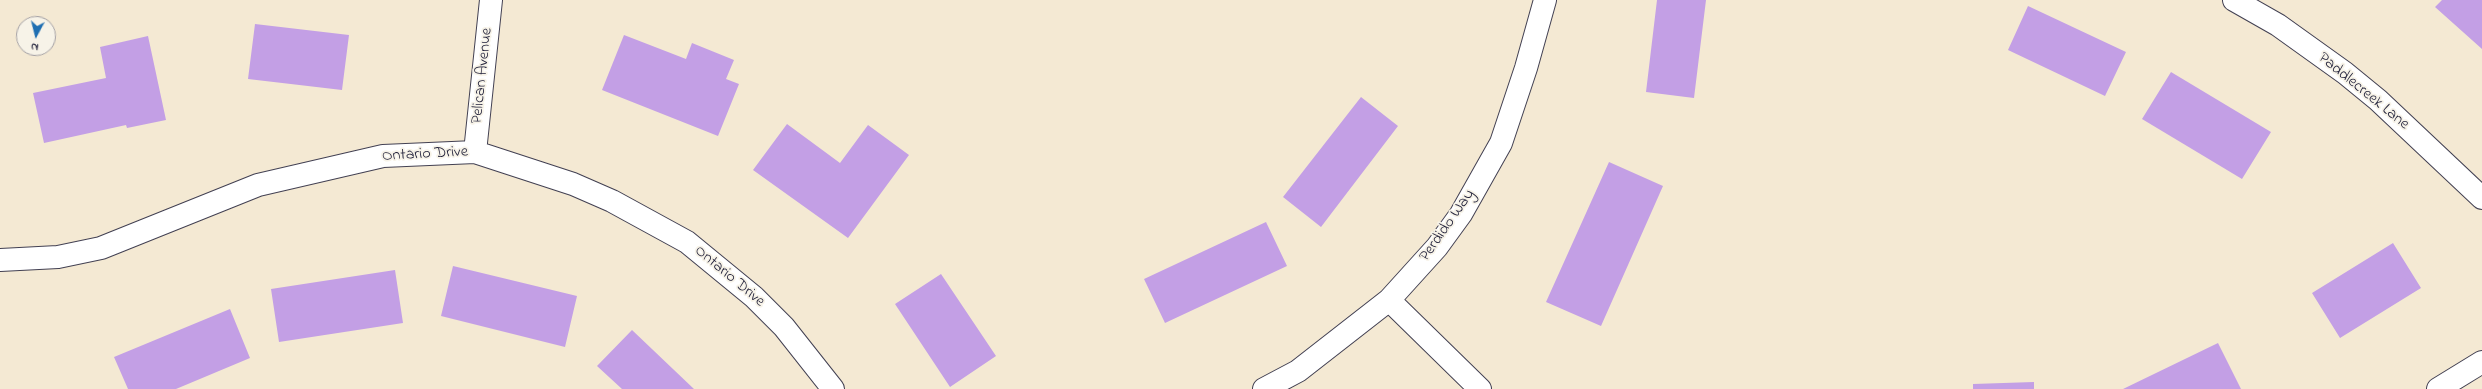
<!DOCTYPE html>
<style>
body{margin:0}
#map{position:relative;width:2482px;height:389px;overflow:hidden;background:#f4e9d3;font-family:"Indie Flower",sans-serif}
canvas{display:block}
.north{position:absolute;left:16px;top:16px;width:40px;height:40px;box-sizing:border-box;background:#f7f3e8;border:1px solid #a29fa3;border-radius:50%;rotate:187deg;font-size:11px;font-weight:700;line-height:16px;text-align:center;color:#22223b}
.north::after{content:'';display:block;margin:auto;width:14px;height:18px;background:#1f6fb2;clip-path:polygon(50% 0,100% 100%,50% 72%,0 100%)}
</style>
<div id="map">
<canvas width="2482" height="389"></canvas>
<div class="north">N</div>
</div>
<script>
const g = document.querySelector('canvas').getContext('2d');
g.lineJoin = 'round';
function fill(path, color) {
  g.fillStyle = color;
  g.fill(path, 'evenodd');
}
function toPath(rows) {
  const path = new Path2D();
  for (const r of rows) {
    path.moveTo(r[0], r[1]);
    for (let i = 2; i < r.length; i += 2) path.lineTo(r[i], r[i + 1]);
  }
  return path;
}
function strokePath(path, color, width, dash) {
  g.strokeStyle = color;
  g.lineWidth = width;
  g.lineCap = dash ? 'butt' : 'round';
  g.setLineDash(dash || []);
  g.stroke(path);
}
function label(font, color, halo, rows, align = 'center') {
  g.font = font + ' "Indie Flower",sans-serif';
  g.lineWidth = 3.5;
  g.setLineDash([]);
  g.textBaseline = 'middle';
  g.strokeStyle = halo;
  g.fillStyle = color;
  for (const [text, x, y, turn = 0] of rows) {
    g.save();
    g.translate(x, y);
    g.rotate((+turn || 0) * Math.PI / 180);
    g.textAlign = isNaN(turn) ? turn : align;
    if (halo) g.strokeText(text, 0, 0);
    g.fillText(text, 0, 0);
    g.restore();
  }
}
fill(toPath([
 [1657,0,1706,0,1694,98,1646,92],
 [2442,0,2482,0,2482,49,2435,7],
 [2028,6,2126,52,2105,96,2008,50],
 [255,24,349,35,342,90,248,79],
 [624,35,686,59,692,43,734,60,726,79,739,84,718,136,602,90],
 [148,36,166,120,127,128,126,125,44,143,33,93,106,78,100,47],
 [2171,72,2271,132,2242,179,2142,119],
 [1361,97,1398,126,1321,227,1283,197],
 [787,124,840,163,868,125,909,155,848,238,753,170],
 [1609,162,1663,186,1601,326,1546,302],
 [1266,222,1287,266,1165,323,1144,279],
 [2393,243,2421,288,2340,338,2312,293],
 [453,266,577,296,565,347,441,316],
 [395,270,403,323,279,342,271,289],
 [941,274,996,356,950,387,895,304],
 [230,309,250,358,176,389,128,389,114,357],
 [632,330,694,389,622,389,597,366],
 [2218,343,2241,389,2123,389],
 [2034,382,2034,389,1973,389,1973,384]
]), '#c39fe5');
const street = toPath([
 [2234,0,2278,25,2345,73,2378,100,2482,198],
 [475,152,491,0],
 [0,260,58,257,101,248,258,185,383,156,475,152,573,184,612,201,687,242,754,297,784,327,833,389],
 [1389,300,1480,389],
 [1264,389,1298,371,1389,300,1437,247,1461,214,1501,143,1526,68,1545,0],
 [2438,389,2482,362]
]);
strokePath(street, '#424052', 24);
strokePath(street, '#fff', 22);
label('16px', '#22223b', '#f7f3e8', [
 ["Pelican Avenue",483,76,-84],
 ["Paddlecreek Lane",2363,92,39],
 ["Ontario Drive",425,155,-3],
 ["Perdido Way",1448,226,-55],
 ["Ontario Drive",729,277,40]
]);
</script>
